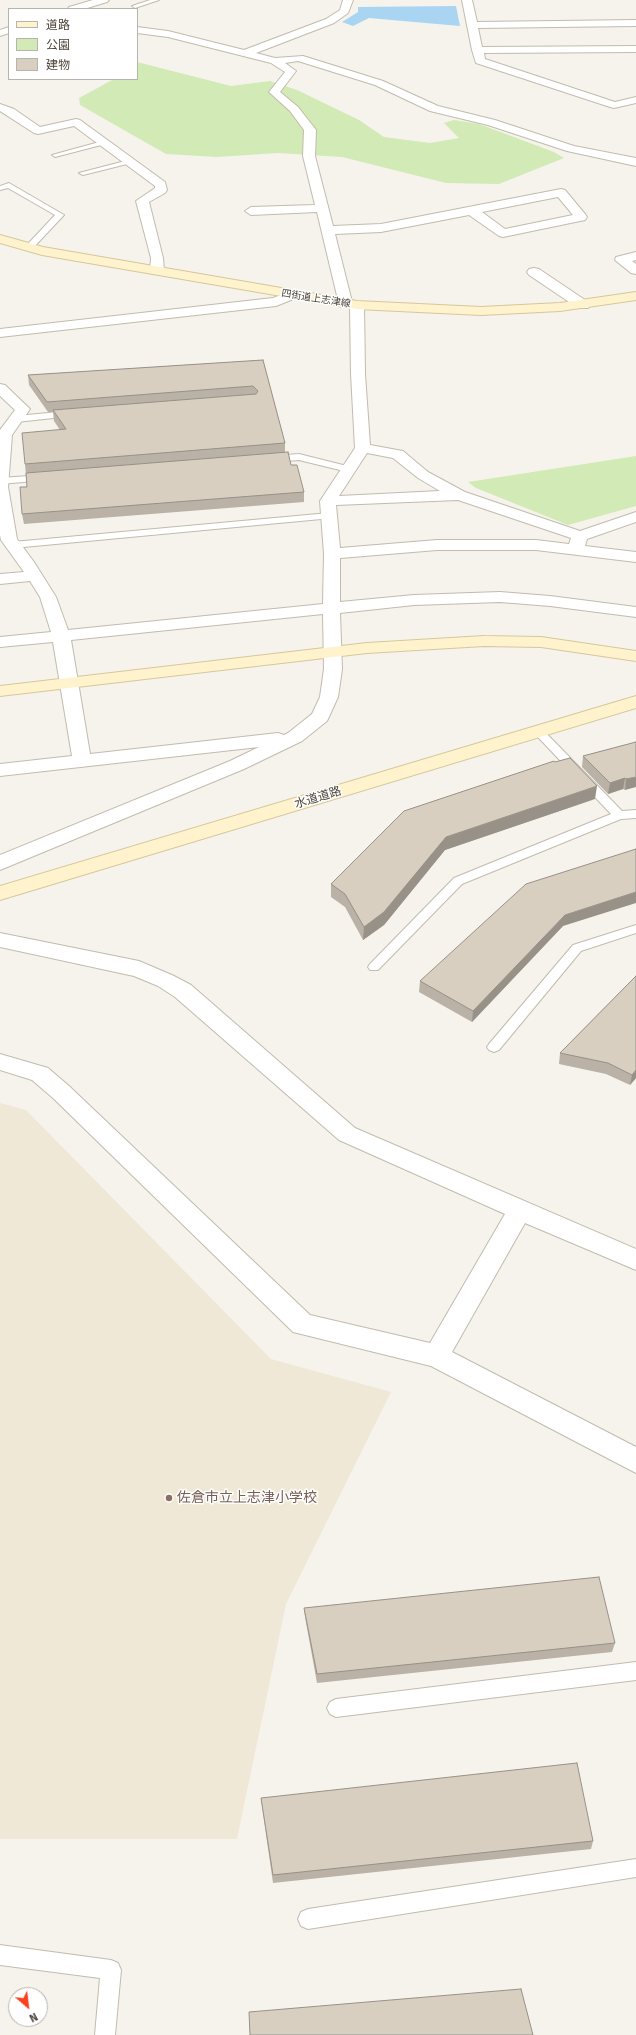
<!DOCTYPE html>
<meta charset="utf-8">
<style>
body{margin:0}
#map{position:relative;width:636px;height:2035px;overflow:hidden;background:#f6f3ec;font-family:Signika,"Noto Sans JP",sans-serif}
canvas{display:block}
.legend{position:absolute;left:8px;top:8px;width:130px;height:72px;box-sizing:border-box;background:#fff;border:1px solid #b7b4b0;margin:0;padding:5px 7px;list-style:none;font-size:12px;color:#4b4439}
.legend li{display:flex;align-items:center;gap:8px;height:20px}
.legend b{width:20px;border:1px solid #b7b4b0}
.north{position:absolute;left:8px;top:1987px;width:40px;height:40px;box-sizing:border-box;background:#fff;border:1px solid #b7b4b0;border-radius:50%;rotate:152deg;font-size:11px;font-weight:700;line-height:16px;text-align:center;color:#4b4439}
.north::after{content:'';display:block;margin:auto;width:14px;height:18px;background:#fc3f1d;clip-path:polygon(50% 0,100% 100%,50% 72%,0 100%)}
</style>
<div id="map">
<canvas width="636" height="2035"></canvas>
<ul class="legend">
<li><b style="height:5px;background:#fff3cd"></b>道路</li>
<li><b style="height:11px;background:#d2eab5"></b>公園</li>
<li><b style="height:11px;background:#d8cfc1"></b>建物</li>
</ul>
<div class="north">N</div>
</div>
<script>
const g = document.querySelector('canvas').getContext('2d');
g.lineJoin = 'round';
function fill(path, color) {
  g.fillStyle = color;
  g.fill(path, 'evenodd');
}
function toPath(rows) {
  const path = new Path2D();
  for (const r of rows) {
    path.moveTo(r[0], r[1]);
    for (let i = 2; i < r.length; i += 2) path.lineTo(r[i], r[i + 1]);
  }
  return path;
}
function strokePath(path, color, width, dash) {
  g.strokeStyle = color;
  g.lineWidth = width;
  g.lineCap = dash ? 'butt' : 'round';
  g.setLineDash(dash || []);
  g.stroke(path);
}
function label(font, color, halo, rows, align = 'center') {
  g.font = font + ' Signika,"Noto Sans JP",sans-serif';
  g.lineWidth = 3;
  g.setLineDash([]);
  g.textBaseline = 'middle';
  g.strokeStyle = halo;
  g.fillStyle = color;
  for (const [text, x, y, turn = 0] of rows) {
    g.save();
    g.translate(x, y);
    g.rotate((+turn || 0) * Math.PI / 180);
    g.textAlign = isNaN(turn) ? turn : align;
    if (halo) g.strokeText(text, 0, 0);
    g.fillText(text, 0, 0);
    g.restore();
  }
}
fill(toPath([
 [0,1103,26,1110,271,1359,391,1392,286,1604,237,1839,0,1839]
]), '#efe8d6');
fill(toPath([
 [137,62,231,86,270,81,297,90,359,120,384,137,430,143,459,138,444,123,454,120,479,124,554,152,564,158,499,184,446,183,342,157,278,153,217,157,166,154,80,105,79,98,114,79,137,79],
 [636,456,636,506,568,525,476,488,468,482]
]), '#d2eab5');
fill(toPath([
 [456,6,460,26,369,18,353,26,342,22,358,12,358,7]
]), '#a9d4f2');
const lane = toPath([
 [150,0,159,0,135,8,132,6,150,0],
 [103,141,105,142,105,144,55,157,52,155,103,141],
 [129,160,132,162,131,163,83,175,79,173,129,160],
 [9,183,64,215,32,249,25,247,55,215,8,188,0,190,0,186,9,183],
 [70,411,74,414,73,416,16,422,12,419,16,416,70,411],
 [299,454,351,467,353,469,348,472,299,460,273,462,268,459,273,456,299,454],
 [44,475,49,478,47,480,0,484,0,478,44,475],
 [329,513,332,514,332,518,13,548,8,545,13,542,329,513],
 [539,729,543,730,622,811,636,810,636,818,621,819,462,884,378,970,370,970,368,967,370,964,454,878,611,814,535,734,534,732,535,730,539,729],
 [636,925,636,933,581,951,499,1050,494,1052,489,1050,487,1047,489,1044,573,945,636,925],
 [636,1662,636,1680,336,1717,330,1714,327,1708,330,1702,336,1699,636,1662],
 [636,1859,636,1877,308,1929,301,1926,298,1919,301,1912,308,1909,636,1859],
 [0,1945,111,1960,118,1963,121,1970,115,2035,95,2035,100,1978,0,1965,0,1945]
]);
const street = toPath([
 [93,0,109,0,107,2,84,9,68,9,69,7,93,0],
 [343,0,353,0,348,13,334,23,256,53,275,58,303,56,383,81,438,106,495,120,574,146,636,158,636,166,567,151,488,125,430,111,375,85,298,61,285,63,296,71,280,92,298,107,316,130,315,156,333,226,381,224,561,189,565,190,585,214,587,217,585,220,503,237,499,236,469,215,381,232,335,234,352,302,362,302,364,305,365,374,370,445,403,451,428,472,465,492,580,531,636,512,636,522,587,539,585,546,636,552,636,562,536,550,437,550,340,558,340,602,414,595,500,592,550,596,636,607,636,617,550,606,500,602,414,605,340,613,342,669,338,697,327,721,302,741,244,769,0,870,0,855,230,761,259,747,0,776,0,764,72,756,53,642,0,647,0,637,51,632,40,597,30,581,0,584,0,574,24,572,1,540,0,535,0,430,15,410,0,396,0,384,5,385,30,409,12,435,8,487,17,539,34,562,56,597,68,630,323,604,324,554,320,501,355,448,351,374,350,307,341,307,339,304,317,212,251,215,245,211,251,207,315,205,303,156,304,130,290,111,269,92,285,72,271,63,168,37,137,33,137,27,168,31,244,50,326,19,340,10,343,0],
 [558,197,573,215,505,229,482,212,558,197],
 [367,453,393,458,418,478,440,491,339,496,367,453],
 [458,500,571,538,569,544,536,540,437,540,340,548,336,505,458,500],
 [323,614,324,669,320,697,312,714,288,733,284,735,278,733,90,754,71,640,323,614],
 [462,0,472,0,477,22,636,20,636,26,478,28,482,47,636,46,636,52,484,53,485,59,615,102,636,97,636,103,614,108,610,107,476,63,472,50,462,0],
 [9,27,9,33,0,36,0,30,9,27],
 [0,104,14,109,40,127,76,119,80,120,165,182,167,190,165,193,149,202,163,258,164,271,162,274,152,274,150,271,151,258,136,201,155,188,155,186,74,126,38,134,34,133,0,111,0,104],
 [636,252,636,260,632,261,636,264,636,274,631,273,615,260,616,257,636,252],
 [534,268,539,269,588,302,590,305,588,308,578,308,529,275,527,272,529,269,534,268],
 [291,291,296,292,298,295,296,298,276,306,0,337,0,329,273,298,291,291],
 [0,933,139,961,174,976,191,985,355,1128,636,1249,636,1270,525,1223,452,1352,636,1447,636,1473,431,1366,293,1332,53,1098,32,1080,0,1070,0,1054,48,1068,69,1086,310,1315,430,1343,505,1214,339,1140,175,997,158,986,134,976,0,947,0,933]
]);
const secondary = toPath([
 [0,235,43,247,357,301,481,307,560,303,636,292,636,300,560,311,481,315,357,309,42,255,0,243,0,235],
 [484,636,541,637,636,651,636,661,541,647,484,646,367,653,0,696,0,686,367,643,484,636],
 [636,696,636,708,0,900,0,886,636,696]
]);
strokePath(lane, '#c2bbae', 2);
strokePath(street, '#c2bbae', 2);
strokePath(secondary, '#d6c79b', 2);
fill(lane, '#fff');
fill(street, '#fff');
fill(secondary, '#fff3cd');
fill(toPath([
 [263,360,285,443,285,452,304,492,304,502,24,524,22,514,27,487,25,464,60,430,54,421,53,412,48,412,29,385,28,375],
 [636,742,625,790,623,789,608,794,582,767,583,756],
 [595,799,445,850,384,925,363,940,345,907,331,897,331,884],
 [563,926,472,1022,419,992,420,981],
 [636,976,636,1078,630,1085,606,1074,559,1064,560,1053],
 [304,1608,615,1643,612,1652,317,1683,305,1617],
 [261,1798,593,1841,591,1849,273,1883,262,1806]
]), '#bab2a6');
fill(toPath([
 [636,777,636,787,625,790,626,779],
 [625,778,623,789,608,794,610,783],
 [597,786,595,799,445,850,384,925,363,940,364,927,446,837],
 [636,892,636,903,563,926,472,1022,473,1011,565,915],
 [636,1070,636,1078,630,1085,632,1075]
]), '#979187');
const building = toPath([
 [263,360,285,443,25,464,22,433,66,429,53,410,256,394,258,391,253,386,47,402,28,375,263,360],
 [288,452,291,465,297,465,304,492,22,514,20,487,27,487,26,473,288,452],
 [636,742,636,777,626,779,625,778,610,783,583,756,636,742],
 [570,758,597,786,446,837,384,912,364,927,345,894,331,884,404,811,554,761,555,762,570,758],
 [636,849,636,892,565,915,473,1011,420,981,526,884,636,849],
 [636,976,636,1070,632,1075,608,1063,560,1053,636,976],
 [599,1577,615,1643,317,1674,304,1608,599,1577],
 [577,1763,593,1841,273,1875,261,1798,577,1763],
 [521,1989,533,2035,250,2035,249,2012,521,1989]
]);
fill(building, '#d8cfc1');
strokePath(building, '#979187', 1);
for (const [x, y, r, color] of [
 [169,1498,4,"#8d6e63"]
]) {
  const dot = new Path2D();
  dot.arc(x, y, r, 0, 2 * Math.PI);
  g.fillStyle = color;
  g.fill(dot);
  strokePath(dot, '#fff', 1.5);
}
label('10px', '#4b4439', '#fff', [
 ["四街道上志津線",316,299,9]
]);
label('12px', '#4b4439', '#fff', [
 ["水道道路",318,798,-17]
]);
label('14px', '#785e54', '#fff', [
 ["佐倉市立上志津小学校",177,1498]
], 'left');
</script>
